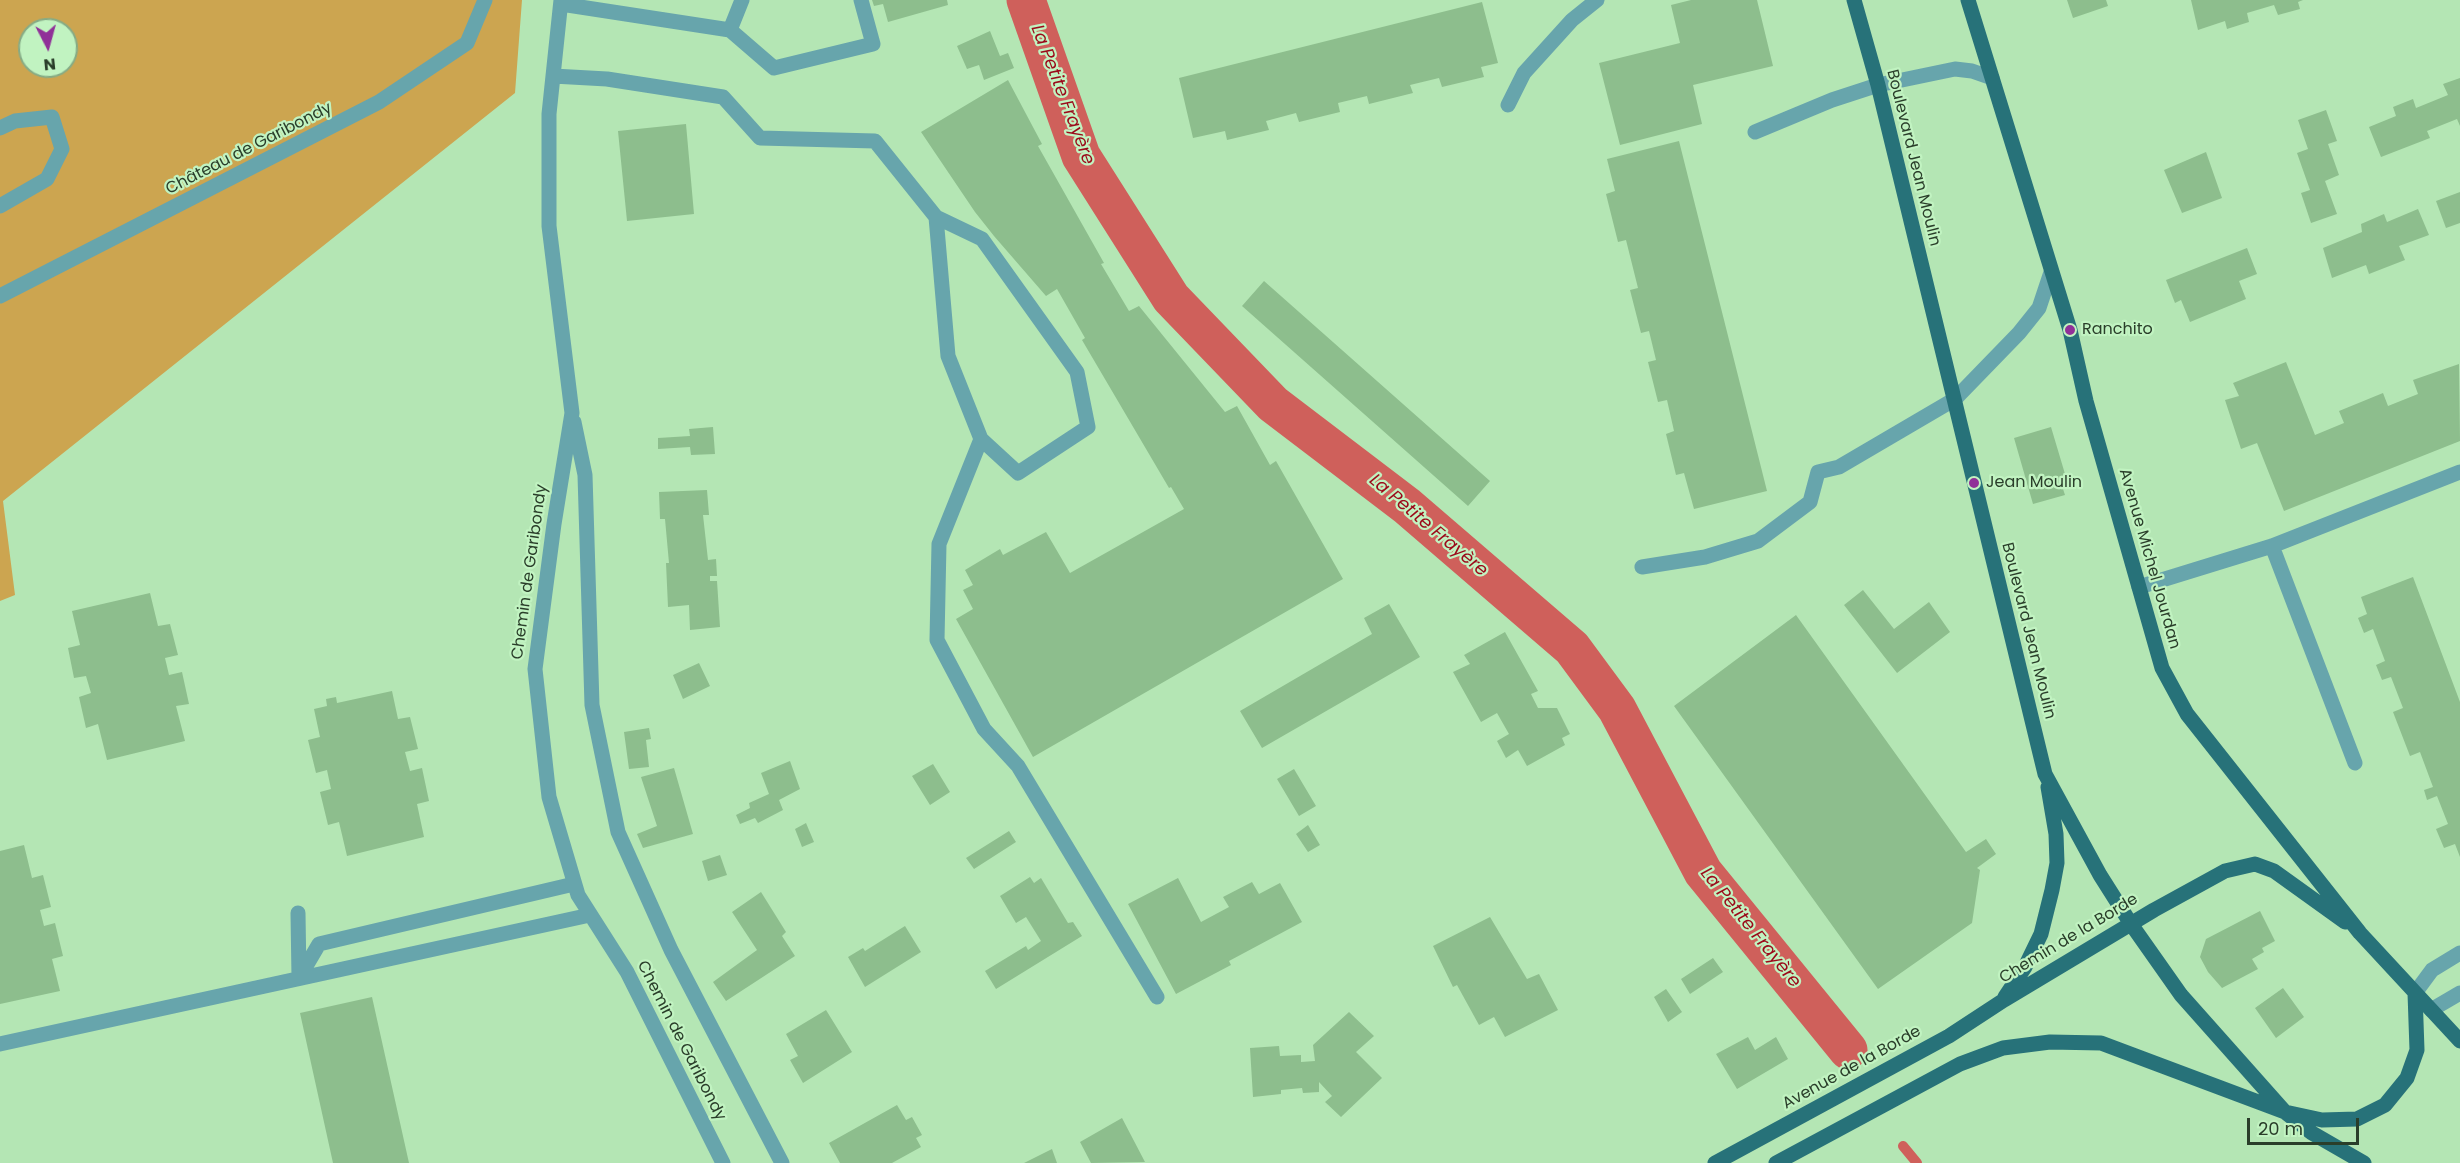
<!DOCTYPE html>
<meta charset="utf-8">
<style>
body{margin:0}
#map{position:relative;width:2460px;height:1163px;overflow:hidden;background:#b4e6b4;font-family:Poppins,sans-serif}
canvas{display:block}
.north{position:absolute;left:18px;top:18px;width:60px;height:60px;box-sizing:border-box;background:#c1f3c1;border:2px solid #85ab85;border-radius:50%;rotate:174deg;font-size:16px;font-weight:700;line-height:24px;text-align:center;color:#2a3e2a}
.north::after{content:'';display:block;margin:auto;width:21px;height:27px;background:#903098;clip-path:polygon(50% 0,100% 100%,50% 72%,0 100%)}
.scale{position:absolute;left:2247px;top:1118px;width:112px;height:27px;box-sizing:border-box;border:3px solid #2a3e2a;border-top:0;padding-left:8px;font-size:18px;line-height:21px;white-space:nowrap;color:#2a3e2a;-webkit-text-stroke:4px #c1f3c1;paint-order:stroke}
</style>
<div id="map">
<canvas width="2460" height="1163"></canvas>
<div class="north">N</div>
<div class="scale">20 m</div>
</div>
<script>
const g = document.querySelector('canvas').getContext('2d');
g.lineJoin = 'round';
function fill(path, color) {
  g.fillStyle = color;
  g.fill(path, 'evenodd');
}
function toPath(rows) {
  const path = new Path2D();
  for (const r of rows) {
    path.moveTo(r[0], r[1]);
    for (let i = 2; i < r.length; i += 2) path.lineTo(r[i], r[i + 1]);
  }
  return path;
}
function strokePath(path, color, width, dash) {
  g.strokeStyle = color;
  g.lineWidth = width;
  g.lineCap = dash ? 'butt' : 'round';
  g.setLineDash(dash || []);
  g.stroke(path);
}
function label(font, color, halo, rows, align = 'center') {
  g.font = font + ' Poppins,sans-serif';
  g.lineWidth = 4.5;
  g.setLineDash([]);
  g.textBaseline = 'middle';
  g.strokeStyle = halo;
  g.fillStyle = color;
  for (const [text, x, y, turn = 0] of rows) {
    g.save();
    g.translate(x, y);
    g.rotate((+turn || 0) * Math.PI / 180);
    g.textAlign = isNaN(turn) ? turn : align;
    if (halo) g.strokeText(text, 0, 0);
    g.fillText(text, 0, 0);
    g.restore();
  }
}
fill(toPath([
 [0,0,522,0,515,93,3,501,15,595,0,601],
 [30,30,66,30,66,66,30,66]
]), '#cca550');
strokePath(toPath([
 [1903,1146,1917,1163]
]), '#cf605b', 10);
strokePath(toPath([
 [1026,0,1081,156,1171,298,1273,404,1407,506,1572,648,1617,709,1703,872,1848,1050]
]), '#cf605b', 39);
fill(toPath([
 [872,0,947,0,948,5,888,22,883,4,874,6],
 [1691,0,1757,0,1773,66,1693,85,1702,124,1620,145,1599,63,1680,43,1671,5],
 [2067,0,2106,0,2108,6,2073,18],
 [2191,0,2303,0,2298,2,2300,9,2278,15,2274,5,2247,13,2249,22,2227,29,2225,21,2198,30],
 [1482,2,1498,63,1481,67,1484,77,1442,87,1439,78,1410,85,1413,93,1369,104,1367,96,1338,103,1340,112,1299,122,1296,113,1266,121,1269,130,1227,140,1225,131,1193,138,1179,78],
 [990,31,1000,56,1008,53,1014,68,984,80,979,65,967,69,957,46],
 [2460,78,2460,126,2457,119,2427,131,2430,138,2381,157,2369,127,2396,116,2393,107,2413,99,2416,108,2448,95,2443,84],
 [1008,80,1042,144,1038,146,1104,263,1101,264,1129,311,1139,306,1225,412,1237,406,1270,465,1276,461,1343,579,1033,757,956,619,973,609,963,590,973,585,965,570,1000,549,1003,555,1046,532,1070,573,1184,509,1171,487,1169,488,1082,340,1085,338,1057,289,1046,296,994,236,975,212,921,132],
 [2326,110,2337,141,2328,144,2339,175,2325,181,2337,214,2311,223,2301,193,2310,190,2297,153,2308,149,2298,120],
 [686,124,694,214,627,221,618,131],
 [1679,141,1767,491,1694,509,1684,473,1676,475,1666,434,1674,431,1667,400,1658,402,1648,362,1656,360,1649,331,1641,333,1630,290,1638,288,1626,240,1618,242,1606,194,1615,191,1607,159],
 [2206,152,2222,198,2182,213,2164,170],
 [2460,192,2460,223,2446,228,2436,201],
 [2418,209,2429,235,2399,246,2405,260,2369,274,2366,265,2332,278,2323,248,2362,232,2361,224,2384,214,2387,222],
 [2247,248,2257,274,2239,281,2246,299,2190,322,2181,300,2175,303,2166,280],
 [1264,281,1490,481,1468,506,1242,306],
 [2286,362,2315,435,2344,423,2339,411,2383,393,2388,406,2418,394,2413,380,2459,364,2460,441,2284,511,2257,443,2241,449,2225,400,2239,396,2233,383],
 [713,427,715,454,691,455,690,447,658,449,658,438,690,436,689,429],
 [2051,427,2068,484,2062,486,2065,495,2033,504,2014,438],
 [707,490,709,515,703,515,708,560,716,559,717,576,710,576,710,581,717,581,720,627,690,630,689,605,668,607,666,563,669,563,665,519,660,519,659,492],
 [2413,577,2460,702,2460,857,2455,844,2444,848,2436,829,2448,824,2437,796,2427,800,2424,790,2433,787,2420,752,2410,756,2393,712,2403,708,2391,677,2382,680,2376,665,2385,661,2373,629,2364,633,2358,618,2367,614,2361,597],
 [1863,590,1894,629,1929,602,1950,632,1897,673,1844,605],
 [150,593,158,626,170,624,178,655,165,658,169,675,182,672,189,704,176,706,185,741,107,760,98,724,86,728,79,697,91,693,86,676,74,678,68,648,80,645,72,611],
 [1389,604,1420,657,1262,748,1240,711,1372,634,1364,618],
 [1796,615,1966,852,1986,839,1996,854,1977,868,1980,870,1972,923,1878,989,1674,706],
 [1505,632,1538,691,1531,694,1538,708,1557,708,1570,734,1562,738,1565,745,1527,766,1518,750,1506,758,1497,741,1509,734,1497,713,1481,722,1453,672,1470,664,1464,655],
 [699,663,710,686,683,699,673,675],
 [392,691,398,719,410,717,418,749,405,752,410,771,422,768,429,801,417,804,424,837,347,856,339,822,328,825,320,792,331,789,327,770,316,773,308,740,320,737,314,709,327,706,326,699,336,697,337,703],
 [649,728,651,739,646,740,649,767,629,769,624,732],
 [790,761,800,789,779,800,783,810,758,823,755,818,740,824,736,815,750,808,749,803,769,794,761,773],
 [933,764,950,792,930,805,912,776],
 [674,768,693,834,643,848,637,834,657,826,641,777],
 [1294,769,1316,806,1299,816,1277,779],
 [806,823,814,842,802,847,795,829],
 [1308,825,1320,845,1308,852,1296,834],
 [1009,831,1016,842,974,869,966,858],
 [24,845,32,878,43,875,51,907,40,910,44,926,55,923,63,956,52,959,60,991,0,1004,0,851],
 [720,855,727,875,708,881,702,861],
 [1030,877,1034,883,1041,878,1068,923,1073,922,1082,936,996,989,985,971,1026,946,1028,950,1041,941,1026,917,1016,923,1000,896],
 [1178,878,1201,922,1229,907,1223,897,1252,882,1259,894,1280,883,1302,922,1229,961,1231,965,1176,994,1128,904],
 [761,892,786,932,782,936,795,956,726,1001,713,982,757,950,732,912],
 [2260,911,2275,941,2262,948,2264,952,2252,959,2258,969,2222,988,2208,972,2200,957,2206,939],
 [1490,917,1527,979,1539,974,1558,1010,1505,1037,1494,1017,1479,1025,1457,985,1453,987,1433,946],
 [905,926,921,952,865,987,848,957,863,948,865,951],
 [1713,958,1723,972,1690,994,1681,979],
 [2283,988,2304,1017,2276,1038,2255,1008],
 [1666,989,1682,1012,1668,1022,1654,997],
 [372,997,409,1163,333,1163,300,1013],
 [826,1010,852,1052,803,1083,790,1060,798,1056,786,1034],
 [1349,1012,1374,1036,1356,1052,1382,1078,1341,1117,1325,1102,1332,1096,1319,1082,1319,1092,1303,1093,1302,1088,1281,1090,1281,1094,1253,1097,1250,1048,1279,1046,1280,1056,1301,1055,1301,1062,1315,1061,1313,1045],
 [1748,1037,1755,1050,1776,1037,1788,1059,1737,1089,1716,1054],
 [897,1105,906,1120,912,1117,922,1135,916,1138,921,1147,892,1163,840,1163,829,1143],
 [1122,1118,1145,1162,1091,1163,1080,1142],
 [1052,1149,1057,1163,1024,1163]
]), '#8dbe8d');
strokePath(toPath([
 [561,0,549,114,549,226,572,413,554,524,535,669,549,797,578,895,627,972,723,1163],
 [561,4,730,30,774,68,873,44,861,0],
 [730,30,742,0],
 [553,76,607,79,723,97,760,138,875,141,936,217,948,356,981,439,1018,473,1088,427,1077,372,982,239,936,217],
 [1508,105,1524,73,1572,20,1597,0],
 [0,128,15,121,52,117,62,149,47,179,0,206],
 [1755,132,1832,100,1878,85,1955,69,1972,71,1992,78],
 [0,296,379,102,467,43,485,0],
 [574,422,585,475,592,705,618,832,671,950,782,1163],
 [981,439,939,544,937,640,984,729,1018,766,1157,997],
 [2272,546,2355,763],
 [1642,567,1705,557,1758,541,1810,502,1818,472,1839,467,1955,399,2019,333,2039,308,2051,272],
 [2139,587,2272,546,2460,472],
 [298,913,299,978],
 [299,978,319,944,574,884],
 [2415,993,2432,970,2460,953],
 [2431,1010,2460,993],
 [0,1044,590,915]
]), '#67a5ac', 15);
strokePath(toPath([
 [1854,0,1878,85,2045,774,2100,875,2131,924,2181,995,2285,1112,2312,1133,2364,1163],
 [1968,0,2070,330,2086,401,2162,668,2187,714,2360,933,2460,1041],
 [2005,997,2025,967,2041,934,2052,890,2057,863,2056,834,2048,787],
 [1715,1163,1949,1036,2004,1000,2154,910,2225,871,2255,864,2274,871,2345,922],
 [1776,1163,1960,1064,2003,1048,2050,1042,2101,1043,2285,1112,2322,1120,2357,1119,2385,1105,2407,1078,2417,1050,2415,993]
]), '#277279', 15);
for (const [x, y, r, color] of [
 [2070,330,6,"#903098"],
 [1974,483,6,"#903098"]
]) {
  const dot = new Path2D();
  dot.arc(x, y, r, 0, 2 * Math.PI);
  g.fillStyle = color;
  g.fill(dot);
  strokePath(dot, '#c1f3c1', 2);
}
label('16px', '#2a3e2a', '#c1f3c1', [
 ["Château de Garibondy",249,149,-27],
 ["Boulevard Jean Moulin",1913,158,76],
 ["Avenue Michel Jourdan",2149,559,74],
 ["Chemin de Garibondy",530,572,-82],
 ["Boulevard Jean Moulin",2028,631,76],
 ["Chemin de la Borde",2069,939,-31],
 ["Chemin de Garibondy",681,1041,63],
 ["Avenue de la Borde",1852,1068,-29]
]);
label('16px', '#2a3e2a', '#c1f3c1', [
 ["Ranchito",2082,330],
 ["Jean Moulin",1986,483]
], 'left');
label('italic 18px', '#9b0a1a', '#c1f3c1', [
 ["La Petite Frayère",1062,95,69],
 ["La Petite Frayère",1428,526,40],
 ["La Petite Frayère",1750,928,51]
]);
</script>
